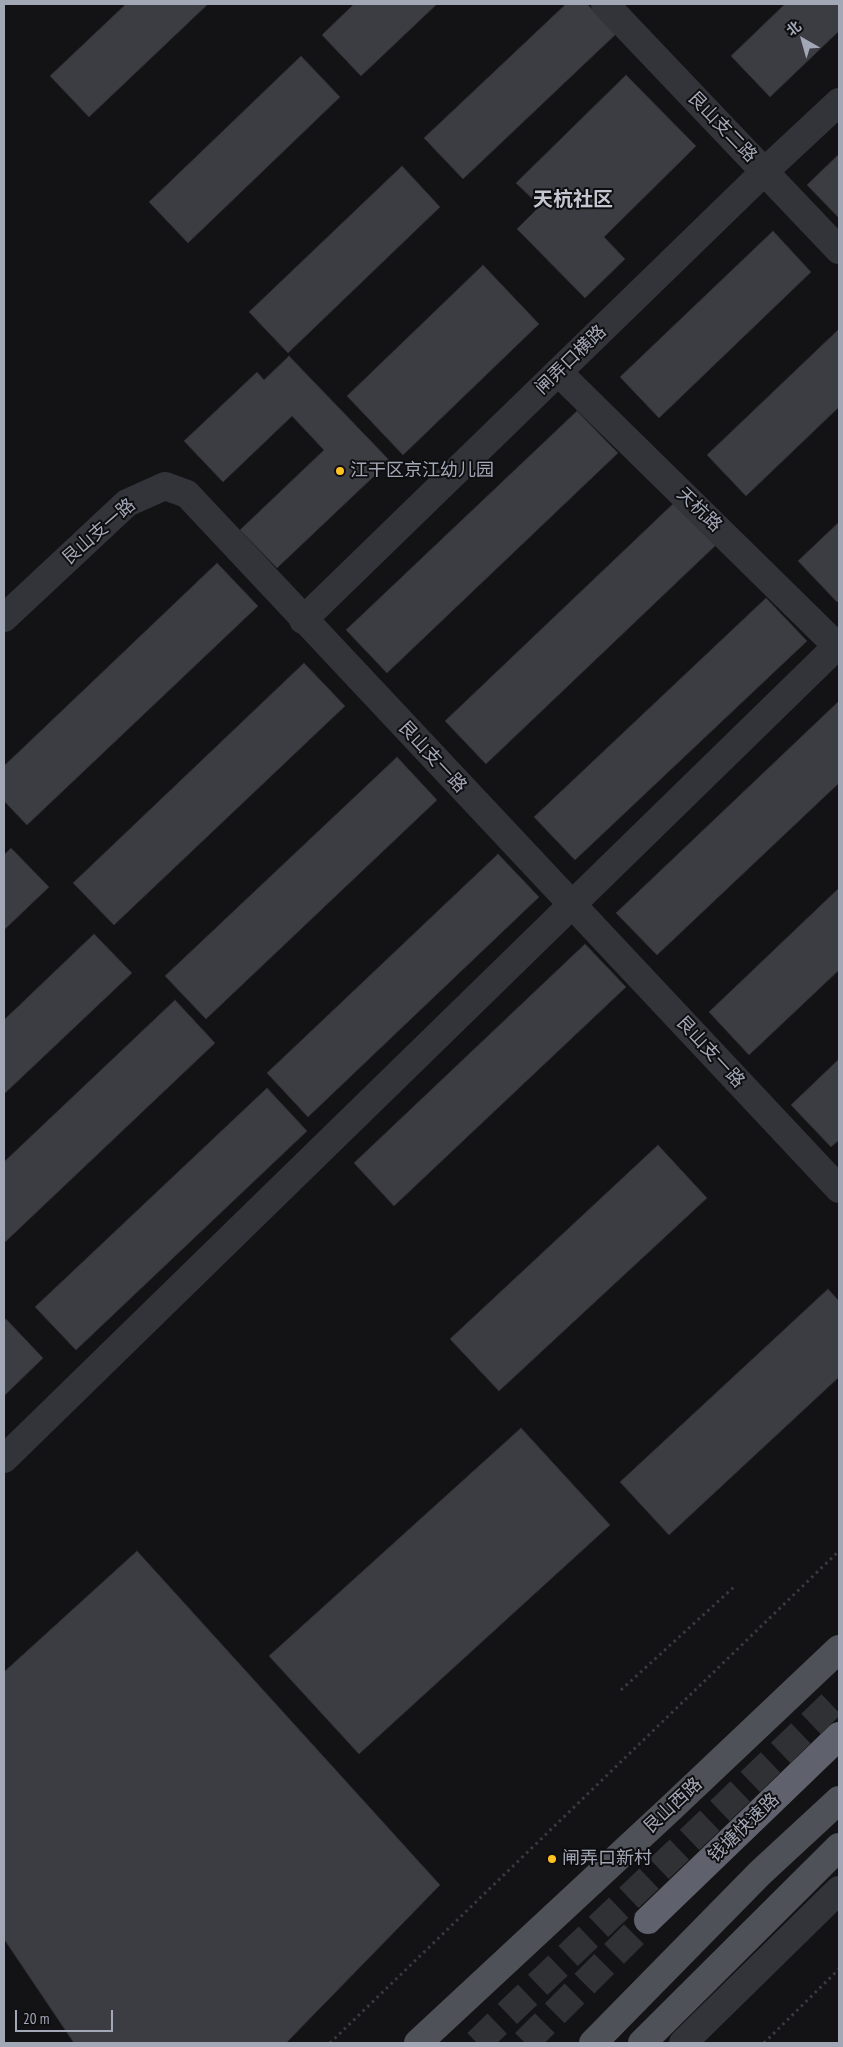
<!DOCTYPE html>
<meta charset="utf-8">
<style>
body{margin:0}
#map{position:relative;width:843px;height:2047px;overflow:hidden;background:#131315;font-family:"PT Sans Narrow","Noto Sans SC",sans-serif}
canvas{display:block}
.frame{position:absolute;inset:0;border:5px solid #a3a8b7;pointer-events:none}
.north{position:absolute;left:778px;top:15px;width:50px;height:50px;-webkit-text-stroke:4px #0e0e10;paint-order:stroke;rotate:322deg;font-size:14px;font-weight:700;line-height:20px;text-align:center;color:#a3a8b7}
.north::after{content:'';display:block;margin:auto;width:18px;height:22px;background:#a3a8b7;clip-path:polygon(50% 0,100% 100%,50% 72%,0 100%)}
.scale{position:absolute;left:15px;top:2010px;width:98px;height:22px;box-sizing:border-box;border:2px solid #a3a8b7;border-top:0;padding-left:6px;font-size:15px;line-height:18px;white-space:nowrap;color:#a3a8b7;-webkit-text-stroke:4px #0e0e10;paint-order:stroke}
</style>
<div id="map">
<canvas width="843" height="2047"></canvas>
<div class="frame"></div>
<div class="north">北</div>
<div class="scale">20 m</div>
</div>
<script>
const g = document.querySelector('canvas').getContext('2d');
g.lineJoin = 'round';
function fill(path, color) {
  g.fillStyle = color;
  g.fill(path, 'evenodd');
}
function toPath(rows) {
  const path = new Path2D();
  for (const r of rows) {
    path.moveTo(r[0], r[1]);
    for (let i = 2; i < r.length; i += 2) path.lineTo(r[i], r[i + 1]);
  }
  return path;
}
function strokePath(path, color, width, dash) {
  g.strokeStyle = color;
  g.lineWidth = width;
  g.lineCap = dash ? 'butt' : 'round';
  g.setLineDash(dash || []);
  g.stroke(path);
}
function label(font, color, halo, rows, align = 'center') {
  g.font = font + ' "PT Sans Narrow","Noto Sans SC",sans-serif';
  g.lineWidth = 4;
  g.setLineDash([]);
  g.textBaseline = 'middle';
  g.strokeStyle = halo;
  g.fillStyle = color;
  for (const [text, x, y, turn = 0] of rows) {
    g.save();
    g.translate(x, y);
    g.rotate((+turn || 0) * Math.PI / 180);
    g.textAlign = isNaN(turn) ? turn : align;
    if (halo) g.strokeText(text, 0, 0);
    g.fillText(text, 0, 0);
    g.restore();
  }
}
const building = toPath([
 [126,4,208,4,89,117,50,76,126,4],
 [354,4,437,4,361,76,322,35,354,4],
 [566,4,587,4,616,34,463,179,424,138,566,4],
 [785,4,839,4,839,31,770,97,731,56,785,4],
 [301,56,340,97,188,243,149,202,301,56],
 [626,75,696,146,604,237,625,259,585,298,517,229,540,206,516,183,626,75],
 [839,154,839,218,807,185,839,154],
 [402,166,440,207,288,353,249,312,402,166],
 [773,231,811,272,659,418,620,377,773,231],
 [483,265,539,324,403,455,347,396,483,265],
 [839,329,839,407,746,496,707,455,839,329],
 [289,356,390,461,277,568,240,530,324,450,292,416,223,482,184,441,257,372,264,380,289,356],
 [577,411,618,453,387,673,346,630,577,411],
 [676,501,717,544,486,764,445,721,676,501],
 [839,522,839,600,837,602,798,561,839,522],
 [217,563,258,606,27,825,4,801,4,766,217,563],
 [766,598,807,641,575,860,534,817,766,598],
 [304,663,345,706,114,925,73,883,304,663],
 [839,701,839,783,657,955,616,913,839,701],
 [397,757,437,800,206,1019,165,976,397,757],
 [11,848,49,887,4,930,4,855,11,848],
 [498,854,539,897,308,1117,267,1073,498,854],
 [839,888,839,970,749,1055,709,1012,839,888],
 [94,934,132,973,4,1094,4,1020,94,934],
 [585,944,626,987,394,1206,354,1163,585,944],
 [175,1000,215,1043,4,1243,4,1162,175,1000],
 [839,1059,839,1140,831,1147,791,1105,839,1059],
 [267,1088,307,1131,76,1350,35,1307,267,1088],
 [658,1145,707,1198,499,1391,450,1339,658,1145],
 [828,1289,839,1301,839,1377,669,1535,620,1482,828,1289],
 [6,1319,43,1358,4,1396,4,1321,6,1319],
 [521,1428,610,1525,359,1754,269,1656,521,1428],
 [137,1551,440,1885,286,2043,74,2043,4,1939,4,1672,137,1551]
]);
fill(building, '#3c3d43');
strokePath(building, '#2d2d31', 1);
strokePath(toPath([
 [477,2043,839,1697],
 [525,2043,648,1920]
]), '#303135', 28, [28, 14]);
strokePath(toPath([
 [621,1690,735,1586],
 [330,2043,839,1551],
 [764,2043,839,1969]
]), '#393b41', 3, [2.5, 4]);
strokePath(toPath([
 [605,4,839,250],
 [558,372,839,648],
 [4,618,127,503,165,486,187,494,839,1189],
 [303,620,764,172,839,102],
 [4,1459,839,644],
 [683,2043,839,1890]
]), '#33343a', 28);
strokePath(toPath([
 [418,2043,672,1807,839,1649],
 [593,2043,760,1873,839,1800]
]), '#4f5159', 28);
strokePath(toPath([
 [648,1920,839,1736]
]), '#5f626c', 28);
strokePath(toPath([
 [642,2043,839,1847]
]), '#4f5159', 28);
for (const [x, y, r, color] of [
 [340,471,5,"#ffc321"],
 [552,1859,5,"#ffc321"]
]) {
  const dot = new Path2D();
  dot.arc(x, y, r, 0, 2 * Math.PI);
  g.fillStyle = color;
  g.fill(dot);
  strokePath(dot, '#0e0e10', 2);
}
label('18px', '#a3a8b7', '#0e0e10', [
 ["艮山支二路",722,127,46],
 ["闸弄口横路",571,360,-44],
 ["天杭路",699,510,44],
 ["艮山支一路",99,532,-41],
 ["艮山支一路",432,757,47],
 ["艮山支一路",710,1052,47],
 ["艮山西路",673,1806,-43],
 ["钱塘快速路",744,1828,-44]
]);
label('18px', '#a3a8b7', '#0e0e10', [
 ["江干区京江幼儿园",350,471],
 ["闸弄口新村",562,1859]
], 'left');
label('bold 20px', '#c4c7d2', '#0e0e10', [
 ["天杭社区",573,200]
]);
</script>
